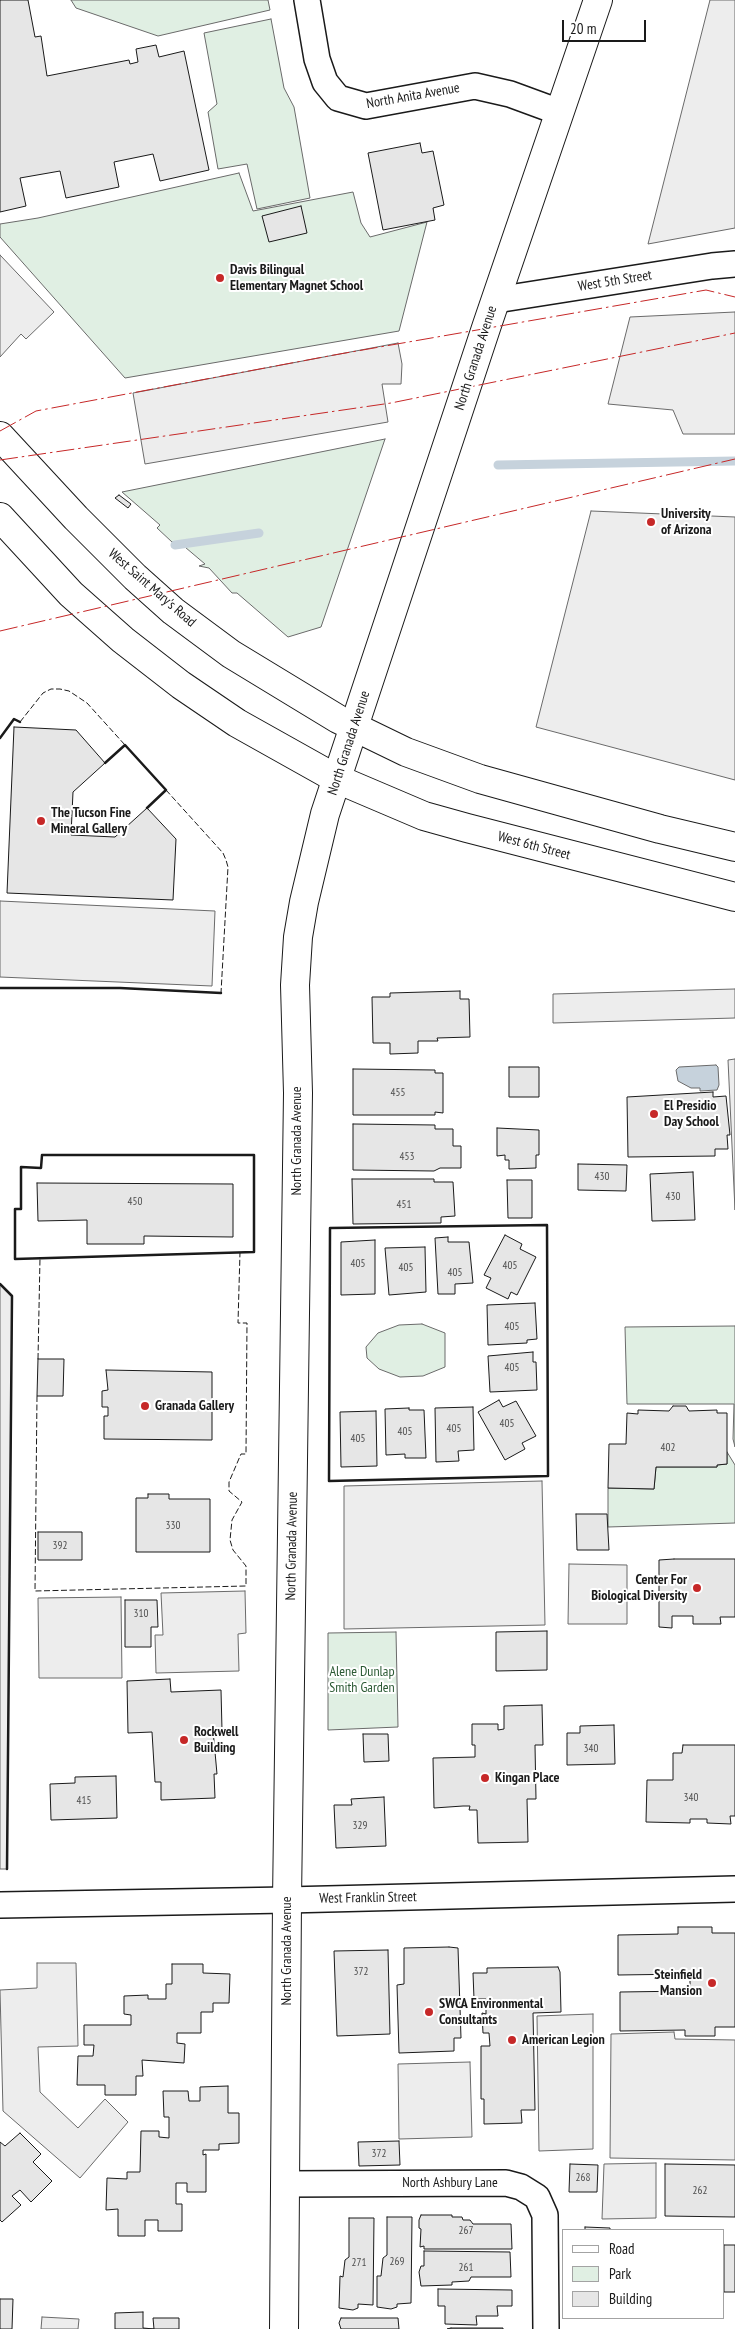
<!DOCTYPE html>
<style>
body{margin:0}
#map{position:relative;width:735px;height:2329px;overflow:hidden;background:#fff;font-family:"PT Sans Narrow",sans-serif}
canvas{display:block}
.legend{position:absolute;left:562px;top:2229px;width:162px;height:90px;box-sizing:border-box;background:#fff;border:1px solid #a3a3a3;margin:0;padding:6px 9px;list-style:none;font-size:15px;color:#1a1a1a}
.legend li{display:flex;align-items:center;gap:10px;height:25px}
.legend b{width:25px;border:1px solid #a3a3a3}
.scale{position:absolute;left:562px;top:20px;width:84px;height:22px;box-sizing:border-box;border:2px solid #1a1a1a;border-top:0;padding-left:6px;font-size:15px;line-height:18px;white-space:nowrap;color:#1a1a1a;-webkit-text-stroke:4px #fff;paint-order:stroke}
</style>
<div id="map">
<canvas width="735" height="2329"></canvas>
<ul class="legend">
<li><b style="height:6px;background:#fff"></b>Road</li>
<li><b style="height:14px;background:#e0efe3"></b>Park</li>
<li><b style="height:14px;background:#e6e6e6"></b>Building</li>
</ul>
<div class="scale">20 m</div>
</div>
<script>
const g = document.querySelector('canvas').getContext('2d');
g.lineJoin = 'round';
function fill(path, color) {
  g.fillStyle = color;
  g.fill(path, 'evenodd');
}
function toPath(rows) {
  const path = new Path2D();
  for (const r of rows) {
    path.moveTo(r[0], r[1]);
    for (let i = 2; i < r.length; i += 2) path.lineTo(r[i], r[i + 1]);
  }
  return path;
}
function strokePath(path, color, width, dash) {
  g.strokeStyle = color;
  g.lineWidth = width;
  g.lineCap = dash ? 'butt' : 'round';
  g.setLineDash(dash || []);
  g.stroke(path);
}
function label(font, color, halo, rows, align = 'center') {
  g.font = font + ' "PT Sans Narrow",sans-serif';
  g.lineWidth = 4;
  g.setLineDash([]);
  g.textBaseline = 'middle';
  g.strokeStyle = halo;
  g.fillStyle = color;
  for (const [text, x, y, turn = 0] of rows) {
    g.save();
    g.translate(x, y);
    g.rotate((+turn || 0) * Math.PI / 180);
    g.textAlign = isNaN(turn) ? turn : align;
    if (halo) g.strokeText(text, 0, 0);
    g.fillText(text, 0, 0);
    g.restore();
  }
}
const green = toPath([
 [71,0,268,0,270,10,158,36,76,8,71,0],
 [271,19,284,88,294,107,310,198,257,209,247,164,218,169,208,112,217,104,204,33,271,19],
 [239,173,253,211,353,192,361,223,370,237,427,222,399,331,125,378,0,237,0,224,38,218,239,173],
 [385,439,321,627,288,637,237,593,232,593,209,568,199,566,205,564,179,542,172,542,157,528,160,525,122,492,385,439],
 [422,1324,445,1333,445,1367,423,1376,400,1377,379,1369,367,1358,366,1347,378,1333,399,1325,422,1324],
 [735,1326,735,1447,733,1439,734,1404,627,1404,625,1327,735,1326],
 [727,1452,735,1465,735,1523,608,1527,608,1488,654,1489,656,1467,717,1467,717,1465,727,1464,727,1452],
 [396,1632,398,1727,328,1730,328,1633,396,1632]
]);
fill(green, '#e0efe3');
strokePath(green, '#6a6a6a', 1);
const parking = toPath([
 [710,0,735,0,735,228,648,244,710,0],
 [0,255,54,312,26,339,21,334,0,357,0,255],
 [735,312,735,434,683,434,673,410,608,404,630,317,735,312],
 [398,343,402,364,401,384,382,384,388,422,145,464,133,393,398,343],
 [591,511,735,517,735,780,536,727,591,511],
 [0,901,215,911,212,986,0,977,0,901],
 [735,989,735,1018,553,1023,553,994,735,989],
 [735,1059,735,1210,728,1060,735,1059],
 [0,1284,12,1296,7,1869,0,1869,0,1284],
 [542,1481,545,1625,344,1629,344,1486,542,1481],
 [569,1564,627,1565,627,1624,568,1624,569,1564],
 [245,1591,246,1633,238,1634,239,1671,156,1673,155,1635,163,1635,161,1593,245,1591],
 [121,1597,122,1678,39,1678,38,1598,121,1597],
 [37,1963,76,1963,78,2046,38,2047,40,2092,78,2128,105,2099,128,2122,80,2178,3,2111,0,1990,37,1988,37,1963],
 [593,2014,593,2149,539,2151,537,2016,593,2014],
 [674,2032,675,2039,735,2040,735,2160,610,2158,611,2034,674,2032],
 [470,2062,472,2137,399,2139,398,2064,470,2062],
 [656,2163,656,2218,602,2219,604,2164,656,2163],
 [42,2317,79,2319,78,2329,41,2329,42,2317]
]);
fill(parking, '#ededed');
strokePath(parking, '#6a6a6a', 1);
const water = toPath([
 [716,1065,718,1067,719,1085,717,1090,700,1091,700,1088,691,1088,678,1081,676,1070,679,1067,716,1065]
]);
fill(water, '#c6d2dc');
strokePath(water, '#6a6a6a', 1);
strokePath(toPath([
 [498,465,735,461],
 [175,545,259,533]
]), '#c6d2dc', 9);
const building = toPath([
 [0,0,28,0,35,37,41,36,47,76,129,60,130,64,138,62,136,49,156,45,159,57,184,51,209,170,160,181,153,154,114,162,119,187,66,198,60,171,20,178,26,206,0,212,0,0],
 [420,143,422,153,433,151,444,205,433,208,435,220,383,230,368,153,420,143],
 [301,206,307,233,269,242,262,216,301,206],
 [119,495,131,504,128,508,115,498,119,495],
 [14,727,76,730,105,763,73,792,71,835,115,837,147,808,176,839,173,900,7,893,14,727],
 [460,991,460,999,469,999,470,1037,437,1038,438,1041,418,1041,418,1053,390,1054,390,1043,373,1043,372,997,390,997,390,993,460,991],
 [509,1067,539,1067,539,1097,509,1097,509,1067],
 [353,1069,435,1070,435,1073,443,1073,443,1113,435,1112,435,1115,353,1115,353,1069],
 [713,1092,713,1097,726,1096,730,1135,727,1135,728,1149,715,1149,715,1156,628,1157,627,1097,713,1092],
 [353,1124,435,1125,435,1129,453,1129,453,1146,461,1146,461,1168,440,1168,434,1171,353,1170,353,1124],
 [497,1128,539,1130,539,1155,536,1155,536,1168,509,1169,509,1160,505,1160,505,1155,497,1156,497,1128],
 [578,1164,627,1165,626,1191,578,1190,578,1164],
 [693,1172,695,1220,652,1221,650,1174,693,1172],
 [352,1179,434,1179,434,1182,453,1182,455,1216,441,1217,441,1223,353,1224,352,1179],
 [507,1180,532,1180,532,1218,508,1218,507,1180],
 [37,1183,233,1184,233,1237,144,1236,144,1244,87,1244,87,1220,38,1221,37,1183],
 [505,1235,522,1244,520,1249,536,1257,517,1295,511,1292,508,1299,486,1288,491,1278,484,1275,505,1235],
 [448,1237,448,1242,469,1242,473,1283,455,1284,455,1294,438,1294,435,1238,448,1237],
 [375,1240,375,1294,341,1295,341,1242,375,1240],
 [425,1247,426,1292,389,1295,385,1248,425,1247],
 [535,1303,537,1339,527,1340,527,1343,488,1345,487,1305,535,1303],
 [533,1352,533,1362,536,1362,537,1390,490,1392,488,1356,533,1352],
 [38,1359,64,1359,63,1396,37,1396,38,1359],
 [106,1370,212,1372,212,1440,104,1439,104,1416,108,1416,108,1407,102,1407,102,1391,108,1390,106,1370],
 [499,1400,503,1407,516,1401,536,1436,522,1443,525,1449,505,1460,478,1412,499,1400],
 [673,1406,686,1406,689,1411,717,1410,717,1413,727,1413,727,1464,717,1465,717,1467,656,1467,654,1489,608,1488,609,1444,626,1444,627,1413,638,1414,638,1410,669,1411,673,1406],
 [473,1407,474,1450,458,1451,459,1461,436,1462,435,1408,473,1407],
 [409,1408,409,1410,424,1410,426,1458,405,1458,405,1454,386,1455,385,1409,409,1408],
 [376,1411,377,1466,341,1467,340,1412,376,1411],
 [148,1494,169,1494,169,1499,210,1499,210,1552,136,1552,136,1498,148,1498,148,1494],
 [576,1514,607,1514,609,1550,577,1550,576,1514],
 [38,1532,82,1532,82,1560,38,1560,38,1532],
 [674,1559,735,1559,735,1617,720,1617,721,1624,693,1624,693,1616,672,1616,672,1628,659,1627,659,1560,674,1559],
 [125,1600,157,1600,158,1627,151,1627,151,1647,125,1647,125,1600],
 [547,1631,547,1670,496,1671,496,1632,547,1631],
 [170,1679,171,1692,221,1690,222,1730,213,1730,217,1774,214,1774,215,1798,161,1800,161,1782,155,1782,152,1732,128,1733,127,1681,170,1679],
 [542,1705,543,1745,535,1745,536,1799,527,1799,528,1842,478,1843,477,1810,469,1810,470,1806,463,1806,434,1808,433,1758,475,1757,475,1745,472,1745,472,1724,498,1724,498,1730,504,1729,504,1706,542,1705],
 [614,1725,615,1764,567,1765,567,1733,580,1733,580,1726,614,1725],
 [363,1734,388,1734,389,1761,364,1762,363,1734],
 [683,1745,735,1745,735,1816,730,1816,731,1824,707,1823,707,1819,690,1819,690,1823,646,1822,647,1780,673,1780,673,1753,682,1753,683,1745],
 [116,1776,117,1818,51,1820,50,1784,75,1783,75,1777,116,1776],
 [384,1797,386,1846,336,1848,334,1805,352,1805,351,1799,384,1797],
 [678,1927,712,1927,712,1933,735,1933,735,2027,715,2027,715,2036,685,2036,685,2030,620,2031,620,1992,690,1991,690,1974,618,1975,618,1935,678,1934,678,1927],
 [449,1947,458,1948,461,2038,454,2038,454,2051,399,2053,397,1985,404,1984,404,1948,449,1947],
 [388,1950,390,2034,337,2036,334,1951,388,1950],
 [172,1964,203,1964,203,1973,230,1974,229,2003,213,2003,213,2012,201,2012,201,2033,177,2033,177,2043,185,2044,184,2063,142,2060,143,2076,136,2076,136,2095,105,2095,105,2085,77,2085,78,2056,93,2056,94,2045,84,2045,84,2025,131,2025,131,2015,124,2014,124,1996,148,1995,148,1999,166,1999,166,1984,172,1984,172,1964],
 [558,1967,560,1972,561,2012,533,2013,535,2110,521,2110,522,2123,484,2124,484,2099,481,2099,481,2046,490,2046,489,2033,483,2033,482,2013,486,2014,486,1999,474,1999,473,1973,487,1973,487,1968,558,1967],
 [228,2086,228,2113,239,2113,239,2143,219,2144,219,2150,203,2150,203,2155,206,2154,206,2192,187,2192,187,2183,176,2183,176,2204,182,2204,182,2231,158,2231,158,2220,145,2220,145,2236,118,2236,118,2209,106,2210,107,2178,127,2179,127,2172,140,2172,141,2131,159,2131,159,2137,169,2138,169,2117,164,2117,163,2091,188,2091,189,2101,200,2101,200,2087,228,2086],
 [20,2133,41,2154,33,2162,52,2181,31,2202,20,2190,12,2196,21,2205,2,2222,0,2220,0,2142,5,2146,20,2133],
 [399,2141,400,2165,359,2166,358,2142,399,2141],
 [570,2164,598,2165,597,2192,569,2192,570,2164],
 [665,2164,735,2165,735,2217,665,2216,665,2164],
 [421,2215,452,2215,452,2217,462,2217,463,2220,470,2220,473,2224,511,2224,512,2249,424,2249,424,2246,420,2247,421,2229,419,2228,419,2220,421,2215],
 [387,2217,412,2217,411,2303,397,2304,397,2307,391,2309,377,2307,377,2276,381,2276,383,2258,387,2255,387,2217],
 [349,2218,374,2218,373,2305,358,2304,358,2308,353,2310,339,2308,340,2276,343,2277,345,2260,349,2257,349,2218],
 [585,2227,610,2228,610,2230,585,2230,585,2227],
 [724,2245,735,2245,735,2292,724,2292,724,2245],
 [424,2251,510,2252,511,2277,471,2277,469,2281,452,2282,452,2285,421,2286,419,2272,421,2266,424,2266,424,2251],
 [438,2289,512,2290,512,2306,497,2306,498,2316,476,2316,477,2325,445,2324,445,2306,438,2306,438,2289],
 [0,2299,13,2299,12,2329,0,2329,0,2299],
 [143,2312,143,2328,154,2329,153,2318,179,2318,179,2329,115,2329,115,2313,143,2312],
 [341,2318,398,2318,399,2329,341,2329,339,2323,341,2318],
 [451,2328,503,2328,503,2329,447,2329,451,2328]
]);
fill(building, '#e6e6e6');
strokePath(building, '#1a1a1a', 1);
const minor = toPath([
 [307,0,317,59,325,82,338,98,366,106,475,86,510,94,559,112],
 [496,300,712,266,735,264],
 [0,1905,287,1900,735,1889],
 [285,2184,506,2183,521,2187,537,2197,545,2215,546,2329]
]);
const secondary = toPath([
 [284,2329,287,1900,298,1093,295,985,298,937,304,902,325,814,487,325,598,0]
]);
const primary = toPath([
 [0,436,76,518,135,577,173,611,231,654,338,719,406,752,480,779,660,829,735,847],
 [0,517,71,594,123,640,181,685,237,723,337,779,424,816,467,828,735,897]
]);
strokePath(minor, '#1a1a1a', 28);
strokePath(secondary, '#1a1a1a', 30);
strokePath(primary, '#1a1a1a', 30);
strokePath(minor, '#fff', 25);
strokePath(secondary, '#fff', 28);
strokePath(primary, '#fff', 28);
strokePath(toPath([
 [20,722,43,693,51,689,60,689,69,691,87,703,125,745],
 [166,790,223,853,226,860,228,867,221,993],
 [38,1359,40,1258],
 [37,1396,35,1591,246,1586,246,1566,233,1550,230,1540,232,1520,242,1502,229,1491,229,1482,241,1454,246,1454,247,1323,238,1323,240,1252]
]), '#1a1a1a', 1, [6, 2.5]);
strokePath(toPath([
 [0,738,14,719,20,722],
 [105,763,125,745,166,790,147,808],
 [0,988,120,988,221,993],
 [42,1155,254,1155,254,1252,15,1259,15,1209,21,1209,21,1167,41,1168,42,1155],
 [547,1225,548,1476,329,1481,330,1228,547,1225],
 [0,1284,12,1296,7,1869]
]), '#1a1a1a', 2.5);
strokePath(toPath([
 [0,431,36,411,334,355,706,290,735,297],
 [0,460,391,403,735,333],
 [0,631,735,459]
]), '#c62828', 1, [18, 4, 2.5, 4]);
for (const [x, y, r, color] of [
 [220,278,5,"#c62828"],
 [651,522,5,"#c62828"],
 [41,821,5,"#c62828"],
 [654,1114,5,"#c62828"],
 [145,1406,5,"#c62828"],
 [697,1588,5,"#c62828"],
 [184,1740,5,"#c62828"],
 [485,1778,5,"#c62828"],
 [712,1983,5,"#c62828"],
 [429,2012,5,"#c62828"],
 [512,2040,5,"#c62828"]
]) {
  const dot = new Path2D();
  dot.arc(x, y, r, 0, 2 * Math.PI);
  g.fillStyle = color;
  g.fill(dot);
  strokePath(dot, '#fff', 2);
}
label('11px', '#4d4d4d', null, [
 ["455",398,1093],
 ["453",407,1157],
 ["430",602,1177],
 ["430",673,1197],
 ["450",135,1202],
 ["451",404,1205],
 ["405",358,1264],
 ["405",510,1266],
 ["405",406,1268],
 ["405",455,1273],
 ["405",512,1327],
 ["405",512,1368],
 ["405",507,1424],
 ["405",454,1429],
 ["405",405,1432],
 ["405",358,1439],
 ["402",668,1448],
 ["330",173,1526],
 ["392",60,1546],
 ["310",141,1614],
 ["340",591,1749],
 ["340",691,1798],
 ["415",84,1801],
 ["329",360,1826],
 ["372",361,1972],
 ["372",379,2154],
 ["268",583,2178],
 ["262",700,2191],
 ["267",466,2231],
 ["269",397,2262],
 ["271",359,2263],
 ["261",466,2268]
]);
label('14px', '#1a1a1a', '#fff', [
 ["North Anita Avenue",413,96,-10],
 ["West 5th Street",615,281,-9],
 ["North Granada Avenue",476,358,-72],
 ["West Saint Mary's Road",152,588,41],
 ["North Granada Avenue",349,743,-72],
 ["West 6th Street",534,846,15],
 ["North Granada Avenue",297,1141,-90],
 ["North Granada Avenue",292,1546,-89],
 ["West Franklin Street",368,1898,-1],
 ["North Granada Avenue",287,1951,-90],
 ["North Ashbury Lane",450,2183]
]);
label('bold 14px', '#1a1a1a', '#fff', [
 ["Davis Bilingual",230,270],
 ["Elementary Magnet School",230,286],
 ["University",661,514],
 ["of Arizona",661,530],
 ["The Tucson Fine",51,813],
 ["Mineral Gallery",51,829],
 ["El Presidio",664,1106],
 ["Day School",664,1122],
 ["Granada Gallery",155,1406],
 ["Center For",687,1580,"right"],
 ["Biological Diversity",687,1596,"right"],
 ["Rockwell",194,1732],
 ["Building",194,1748],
 ["Kingan Place",495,1778],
 ["Steinfield",702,1975,"right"],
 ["Mansion",702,1991,"right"],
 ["SWCA Environmental",439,2004],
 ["Consultants",439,2020],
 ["American Legion",522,2040]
], 'left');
label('14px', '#2b5a34', '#fff', [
 ["Alene Dunlap",362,1672],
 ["Smith Garden",362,1688]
]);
</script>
